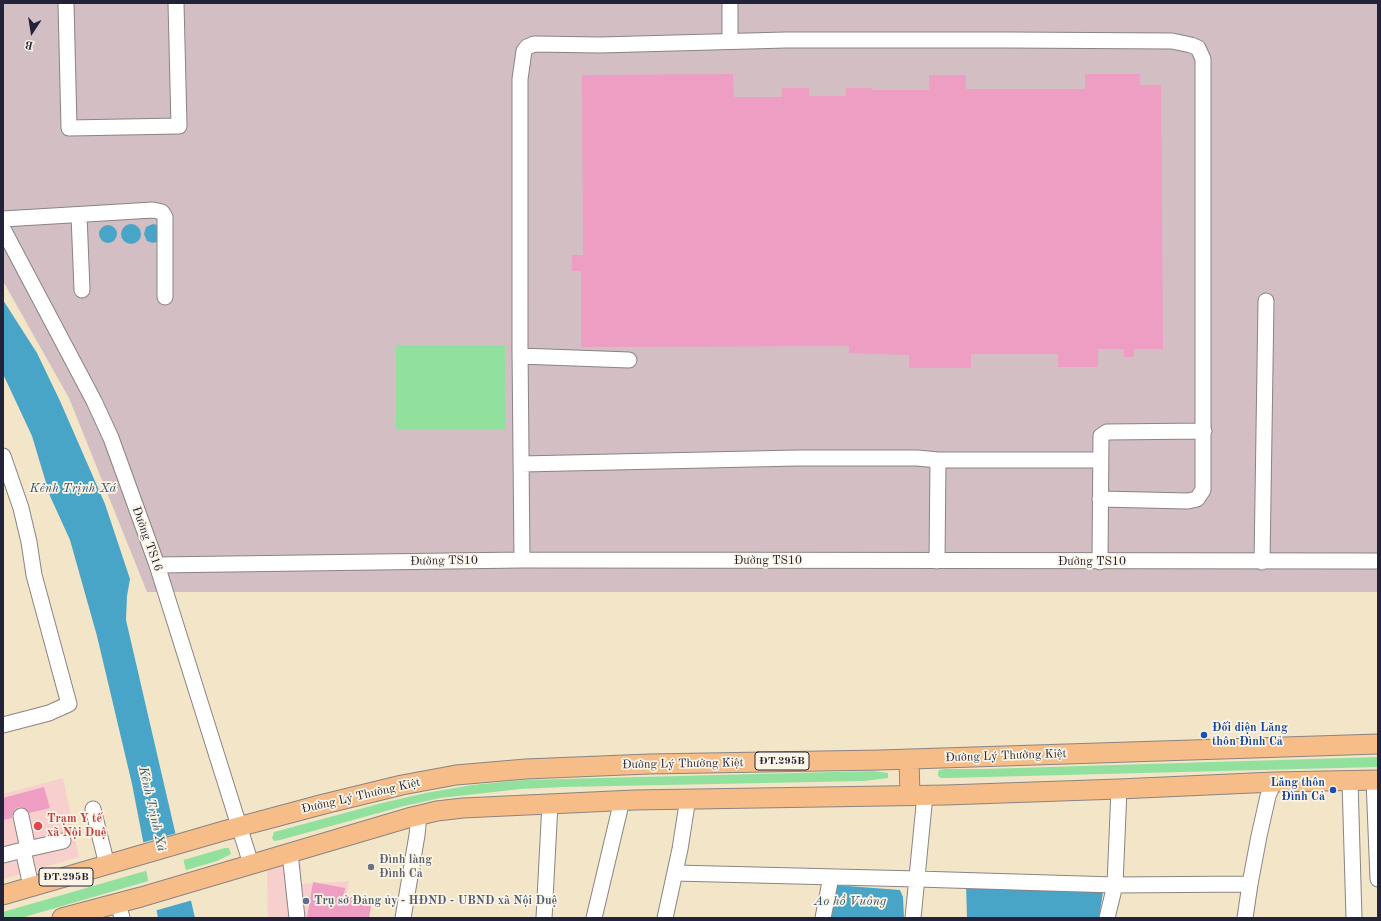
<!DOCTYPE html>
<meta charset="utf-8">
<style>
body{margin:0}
#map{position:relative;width:1381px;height:921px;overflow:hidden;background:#f2e5c8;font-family:"Old Standard TT",serif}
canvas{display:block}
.frame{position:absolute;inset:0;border:4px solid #22223b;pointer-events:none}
.north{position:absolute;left:12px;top:12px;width:40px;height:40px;-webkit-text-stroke:3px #fcf5e5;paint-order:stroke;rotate:192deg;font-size:11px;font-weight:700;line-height:16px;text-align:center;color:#22223b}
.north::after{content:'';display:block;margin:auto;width:14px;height:18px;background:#22223b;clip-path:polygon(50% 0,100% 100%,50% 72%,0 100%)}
</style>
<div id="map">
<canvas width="1381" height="921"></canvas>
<div class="frame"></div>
<div class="north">B</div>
</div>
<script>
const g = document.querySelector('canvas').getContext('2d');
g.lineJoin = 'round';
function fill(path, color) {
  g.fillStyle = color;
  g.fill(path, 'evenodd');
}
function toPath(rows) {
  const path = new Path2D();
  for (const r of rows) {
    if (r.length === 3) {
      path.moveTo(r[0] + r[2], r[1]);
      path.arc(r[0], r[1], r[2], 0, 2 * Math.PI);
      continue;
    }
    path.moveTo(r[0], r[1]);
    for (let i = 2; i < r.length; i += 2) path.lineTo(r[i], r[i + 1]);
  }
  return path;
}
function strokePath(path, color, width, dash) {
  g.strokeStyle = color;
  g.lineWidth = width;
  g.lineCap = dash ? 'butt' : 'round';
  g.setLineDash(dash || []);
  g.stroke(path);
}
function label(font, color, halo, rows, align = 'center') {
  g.font = font + ' "Old Standard TT",serif';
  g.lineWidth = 3.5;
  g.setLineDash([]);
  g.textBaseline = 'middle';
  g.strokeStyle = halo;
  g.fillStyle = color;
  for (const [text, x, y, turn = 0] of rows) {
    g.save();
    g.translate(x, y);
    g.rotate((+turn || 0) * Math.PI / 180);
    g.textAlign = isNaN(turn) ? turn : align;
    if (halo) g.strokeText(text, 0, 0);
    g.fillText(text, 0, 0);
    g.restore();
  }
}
fill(toPath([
 [63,778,79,857,3,879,3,794],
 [300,854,302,884,349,881,342,918,268,918,267,867]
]), '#f7d0cd');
fill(toPath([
 [3,3,1378,3,1378,592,147,592,69,398,3,281]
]), '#d2bec3');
fill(toPath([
 [396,345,505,345,505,429,396,429],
 [1378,757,1378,767,947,778,941,778,938,776,938,773,939,770,945,769,984,769],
 [874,771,888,773,888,778,864,781,564,787,520,789,440,798,404,806,280,840,274,841,272,838,274,832,382,803,426,793,472,785,524,780],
 [225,848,229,848,231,854,217,861,21,918,3,918,3,912]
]), '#92e09e');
fill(toPath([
 [153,224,160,226,159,241,153,243,147,241,144,234,146,227],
 [131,234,10],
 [108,234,9],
 [3,300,37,353,60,401,105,504,130,579,127,596,126,620,195,918,158,918,132,784,97,636,70,540,50,496,32,436,3,374],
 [966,883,1103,892,1099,918,967,918],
 [834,885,900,890,903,897,904,918,828,918]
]), '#49a5c7');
fill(toPath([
 [177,833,193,900,154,911,141,843]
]), '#f2e5c8');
fill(toPath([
 [733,74,734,97,782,97,782,88,809,88,809,96,846,96,846,88,872,88,872,90,929,90,929,75,966,75,966,89,1085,89,1085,74,1140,74,1140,85,1161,85,1163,349,1134,349,1134,357,1124,357,1124,349,1098,349,1098,367,1058,367,1058,354,971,354,971,368,909,368,909,355,849,353,849,346,581,347,581,271,572,271,572,255,583,255,582,75],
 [44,787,50,808,29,813,24,808,19,807,15,809,13,813,12,818,3,820,3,798],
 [313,882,345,888,344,896,372,900,369,918,307,918]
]), '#ee9ec3');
const minor = toPath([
 [66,3,69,128,179,126,176,3],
 [730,3,730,41],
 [79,215,82,290],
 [3,219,153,210,162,212,165,217,165,297],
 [3,229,94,401,111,438,157,565,251,864],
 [520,356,629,360],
 [3,456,21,508,29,542,34,575,69,704,49,713,3,725],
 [938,460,1100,460],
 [521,464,798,458,917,458,938,460,937,561],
 [522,560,520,348,520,79,524,51,527,47,534,44,600,45,786,40,1007,40,1172,41,1191,45,1198,48,1203,59,1203,490,1197,499,1188,501,1100,499],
 [1100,562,1101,436,1107,432,1204,431],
 [1262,562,1266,301],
 [157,565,522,560,1378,561],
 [1374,780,1378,879],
 [1350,781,1354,918],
 [93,809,107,865],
 [21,816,28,849],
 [290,853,297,918],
 [3,855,23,850],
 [675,873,917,879,1115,885,1250,884],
 [31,886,23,850,63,841],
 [118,903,122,918],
 [403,918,417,835,419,815],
 [544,918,550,803],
 [594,918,622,800],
 [665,918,680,849,688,798],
 [823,918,831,877],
 [913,918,925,795],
 [1107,918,1115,885,1119,789],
 [1245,918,1250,884,1259,836,1268,796,1274,782]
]);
const major = toPath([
 [909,759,910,795],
 [3,895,223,831,324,804,402,785,456,775,526,769,649,764,880,760,1378,744],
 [62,918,141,897,408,818,437,811,463,808,634,800,946,795,1119,789,1274,782,1378,780]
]);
strokePath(minor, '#8a8482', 17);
strokePath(major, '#8a8482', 21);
strokePath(minor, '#fff', 15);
strokePath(major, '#f7bd88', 19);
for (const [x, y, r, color] of [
 [1204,735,4,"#1a4fb4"],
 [1333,790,4,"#1a4fb4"],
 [38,826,5,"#e0444e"],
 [371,867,4,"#6b7280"],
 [306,901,4,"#5c6f8a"]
]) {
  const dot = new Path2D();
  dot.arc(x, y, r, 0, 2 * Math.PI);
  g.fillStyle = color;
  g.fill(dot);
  strokePath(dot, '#fcf5e5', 1.5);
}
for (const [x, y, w] of [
 [782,761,54],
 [66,877,54]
]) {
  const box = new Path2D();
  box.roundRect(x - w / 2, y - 9, w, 18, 3);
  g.fillStyle = '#fcf5e5';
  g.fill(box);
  strokePath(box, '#22223b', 1);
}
label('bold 11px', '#22223b', null, [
 ["ĐT.295B",782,761],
 ["ĐT.295B",66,877]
]);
label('12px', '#22223b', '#fcf5e5', [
 ["Đường TS16",147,539,70],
 ["Đường TS10",444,561,-1],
 ["Đường TS10",768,561],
 ["Đường TS10",1092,562],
 ["Đường Lý Thường Kiệt",1006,756,-2],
 ["Đường Lý Thường Kiệt",683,764,-1],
 ["Đường Lý Thường Kiệt",361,796,-13]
]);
label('bold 12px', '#164399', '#fcf5e5', [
 ["Đối diện Lăng",1212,728],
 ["thôn Đình Cả",1212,742],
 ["Lăng thôn",1325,783,"right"],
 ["Đình Cả",1325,797,"right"]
], 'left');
label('bold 12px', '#be3a42', '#fcf5e5', [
 ["Trạm Y tế",47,819],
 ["xã Nội Duệ",47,833]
], 'left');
label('bold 12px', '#5b616d', '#fcf5e5', [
 ["Đình làng",379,860],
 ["Đình Cả",379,874]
], 'left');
label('bold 12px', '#4e5e75', '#fcf5e5', [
 ["Trụ sở Đảng ủy - HĐND - UBND xã Nội Duệ",314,901]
], 'left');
label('italic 13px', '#325673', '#fcf5e5', [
 ["Kênh Trịnh Xá",73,489],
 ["Kênh Trịnh Xá",152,809,77],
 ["Ao hồ Vuông",850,902]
]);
</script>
